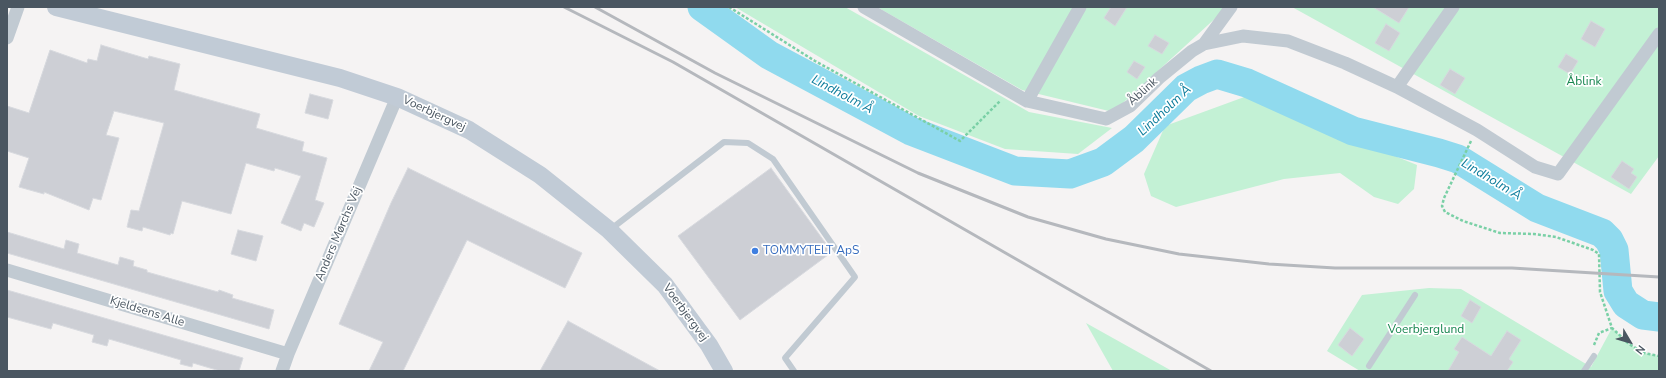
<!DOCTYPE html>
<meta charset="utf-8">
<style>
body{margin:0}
#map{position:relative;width:1666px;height:378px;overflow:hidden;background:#f5f3f3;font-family:"Nunito Sans",sans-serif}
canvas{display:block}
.frame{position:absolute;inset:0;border:8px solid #4a5661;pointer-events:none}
.north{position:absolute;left:1610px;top:322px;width:40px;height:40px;-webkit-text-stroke:3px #fff;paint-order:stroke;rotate:128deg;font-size:11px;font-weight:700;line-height:16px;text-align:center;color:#4a5661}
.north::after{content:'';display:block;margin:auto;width:14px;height:18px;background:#4a5661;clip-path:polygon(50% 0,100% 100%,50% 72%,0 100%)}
</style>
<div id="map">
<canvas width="1666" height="378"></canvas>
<div class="frame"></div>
<div class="north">N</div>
</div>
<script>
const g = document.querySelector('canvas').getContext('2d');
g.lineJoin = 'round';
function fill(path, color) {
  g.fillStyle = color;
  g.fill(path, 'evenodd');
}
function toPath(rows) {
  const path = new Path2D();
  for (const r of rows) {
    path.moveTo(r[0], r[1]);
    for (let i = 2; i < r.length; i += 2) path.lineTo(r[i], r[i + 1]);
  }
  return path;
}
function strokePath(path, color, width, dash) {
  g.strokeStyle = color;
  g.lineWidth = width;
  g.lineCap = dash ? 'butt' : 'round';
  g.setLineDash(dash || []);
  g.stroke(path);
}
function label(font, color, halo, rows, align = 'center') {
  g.font = font + ' "Nunito Sans",sans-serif';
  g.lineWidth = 3.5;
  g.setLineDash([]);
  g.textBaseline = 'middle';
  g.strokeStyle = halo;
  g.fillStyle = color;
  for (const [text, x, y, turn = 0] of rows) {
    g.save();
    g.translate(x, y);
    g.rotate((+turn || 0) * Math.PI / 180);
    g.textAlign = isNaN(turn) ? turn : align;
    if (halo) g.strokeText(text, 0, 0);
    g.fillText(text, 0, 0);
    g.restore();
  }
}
fill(toPath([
 [735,7,845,7,1029,112,1112,128,1078,154,1005,149,919,116],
 [877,7,1225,7,1220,14,1113,112,1022,90],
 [1292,7,1659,7,1659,156,1631,194],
 [1247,96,1417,165,1414,189,1398,204,1374,197,1340,173,1284,179,1176,207,1151,196,1144,174,1165,126],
 [1429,288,1461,289,1591,367,1612,328,1629,344,1644,353,1659,356,1659,371,1360,371,1327,351,1362,295],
 [1086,323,1172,371,1113,371]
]), '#c3f1d5');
strokePath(toPath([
 [702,7,769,55,911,131,1015,171,1070,174,1103,162,1134,139,1186,88,1201,80,1217,74,1247,83,1353,131,1439,153,1458,159,1537,208,1602,233,1609,240,1614,250,1618,291,1626,304,1643,315,1659,317]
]), '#90daee', 29);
const building = toPath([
 [1111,7,1127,7,1115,26,1104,18,1111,7],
 [1373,7,1409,7,1399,23,1373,7],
 [1591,21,1605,29,1595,47,1581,39,1591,21],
 [1386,24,1400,33,1389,51,1375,43,1386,24],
 [1155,35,1169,43,1162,54,1148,46,1155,35],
 [101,45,148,59,149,56,180,64,174,90,260,114,256,128,304,142,302,151,327,158,315,200,324,203,314,227,304,223,301,231,281,223,301,176,275,168,274,171,246,163,231,214,182,201,173,234,171,233,170,235,143,227,142,231,127,227,131,210,139,211,164,123,114,111,106,135,119,138,101,200,93,198,89,210,44,192,44,194,19,187,29,158,7,151,7,106,29,113,50,50,87,63,88,59,97,61,101,45],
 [1566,54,1578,61,1570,74,1558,67,1566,54],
 [1134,61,1145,67,1137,79,1127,72,1134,61],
 [1450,69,1465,78,1455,94,1440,85,1450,69],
 [310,94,333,100,328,119,305,113,310,94],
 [1622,161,1634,169,1631,173,1637,177,1629,189,1611,177,1622,161],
 [408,168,582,253,565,288,467,240,403,371,369,371,383,342,339,324,391,203,408,168],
 [771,168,832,252,740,320,678,236,771,168],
 [238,230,263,236,256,261,231,254,238,230],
 [7,232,64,249,66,240,79,244,77,253,118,265,120,257,134,261,133,266,147,270,147,272,218,292,219,290,233,295,232,298,274,310,269,329,7,253,7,232],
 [7,290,243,358,239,371,220,371,193,363,192,367,180,364,181,360,109,339,107,346,92,342,94,335,53,323,51,329,7,317,7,290],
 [1470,300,1481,307,1472,323,1461,316,1470,300],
 [568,321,660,371,540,371,568,321],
 [1350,328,1364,339,1352,356,1338,345,1350,328],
 [1507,331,1521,340,1509,359,1513,362,1507,371,1448,371,1459,352,1454,349,1462,337,1491,356,1507,331]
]);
fill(building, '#cdcfd5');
strokePath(building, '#d7d9de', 1);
strokePath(toPath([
 [729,7,815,61,960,141,1000,101],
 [1471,141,1444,198,1442,206,1445,212,1463,221,1500,233,1534,234,1556,237,1593,250,1599,254,1600,292,1612,328,1629,344,1644,353,1659,356],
 [1594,345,1599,333,1612,328]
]), '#7ad0a6', 2.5, [3, 2]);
strokePath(toPath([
 [611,229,724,142,748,143,773,159,855,277,785,358,794,371],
 [1369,366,1415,295],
 [1584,371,1594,356]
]), '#c1cad2', 6);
strokePath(toPath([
 [864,7,1027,101,1106,119,1130,106,1159,78,1192,51,1204,44,1243,36,1288,41,1345,63,1397,87,1477,130,1535,167,1558,174,1659,34],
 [7,38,18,7],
 [1204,44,1231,7],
 [1397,87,1453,7],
 [1027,101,1080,7],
 [7,270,288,354],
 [282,371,288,354,397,97]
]), '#c1cad2', 13);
strokePath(toPath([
 [56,7,340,78,397,97,469,130,540,175,609,230,665,285,709,345,724,371]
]), '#c1cbd6', 18);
strokePath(toPath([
 [564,7,673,62,1211,371],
 [595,7,715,73,918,173,1028,217,1106,239,1179,254,1269,264,1335,268,1512,268,1659,277]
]), '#b5b8bd', 3);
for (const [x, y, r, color] of [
 [755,251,4,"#3f7fe0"]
]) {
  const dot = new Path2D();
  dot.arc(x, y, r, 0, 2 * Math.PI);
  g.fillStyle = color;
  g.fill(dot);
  strokePath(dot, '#fff', 1.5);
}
label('12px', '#17864f', '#fff', [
 ["Åblink",1584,82],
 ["Voerbjerglund",1426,330]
]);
label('12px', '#4a5661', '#fff', [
 ["Åblink",1143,92,-42],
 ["Voerbjergvej",434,114,25],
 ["Anders Mørchs Vej",339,234,-67],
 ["Kjeldsens Alle",147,312,17],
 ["Voerbjergvej",685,313,54]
]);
label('12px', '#366cbe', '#fff', [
 ["TOMMYTELT ApS",763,251]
], 'left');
label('italic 13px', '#0c7c9b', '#fff', [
 ["Lindholm Å",842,95,28],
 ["Lindholm Å",1165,111,-43],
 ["Lindholm Å",1491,180,31]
]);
</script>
